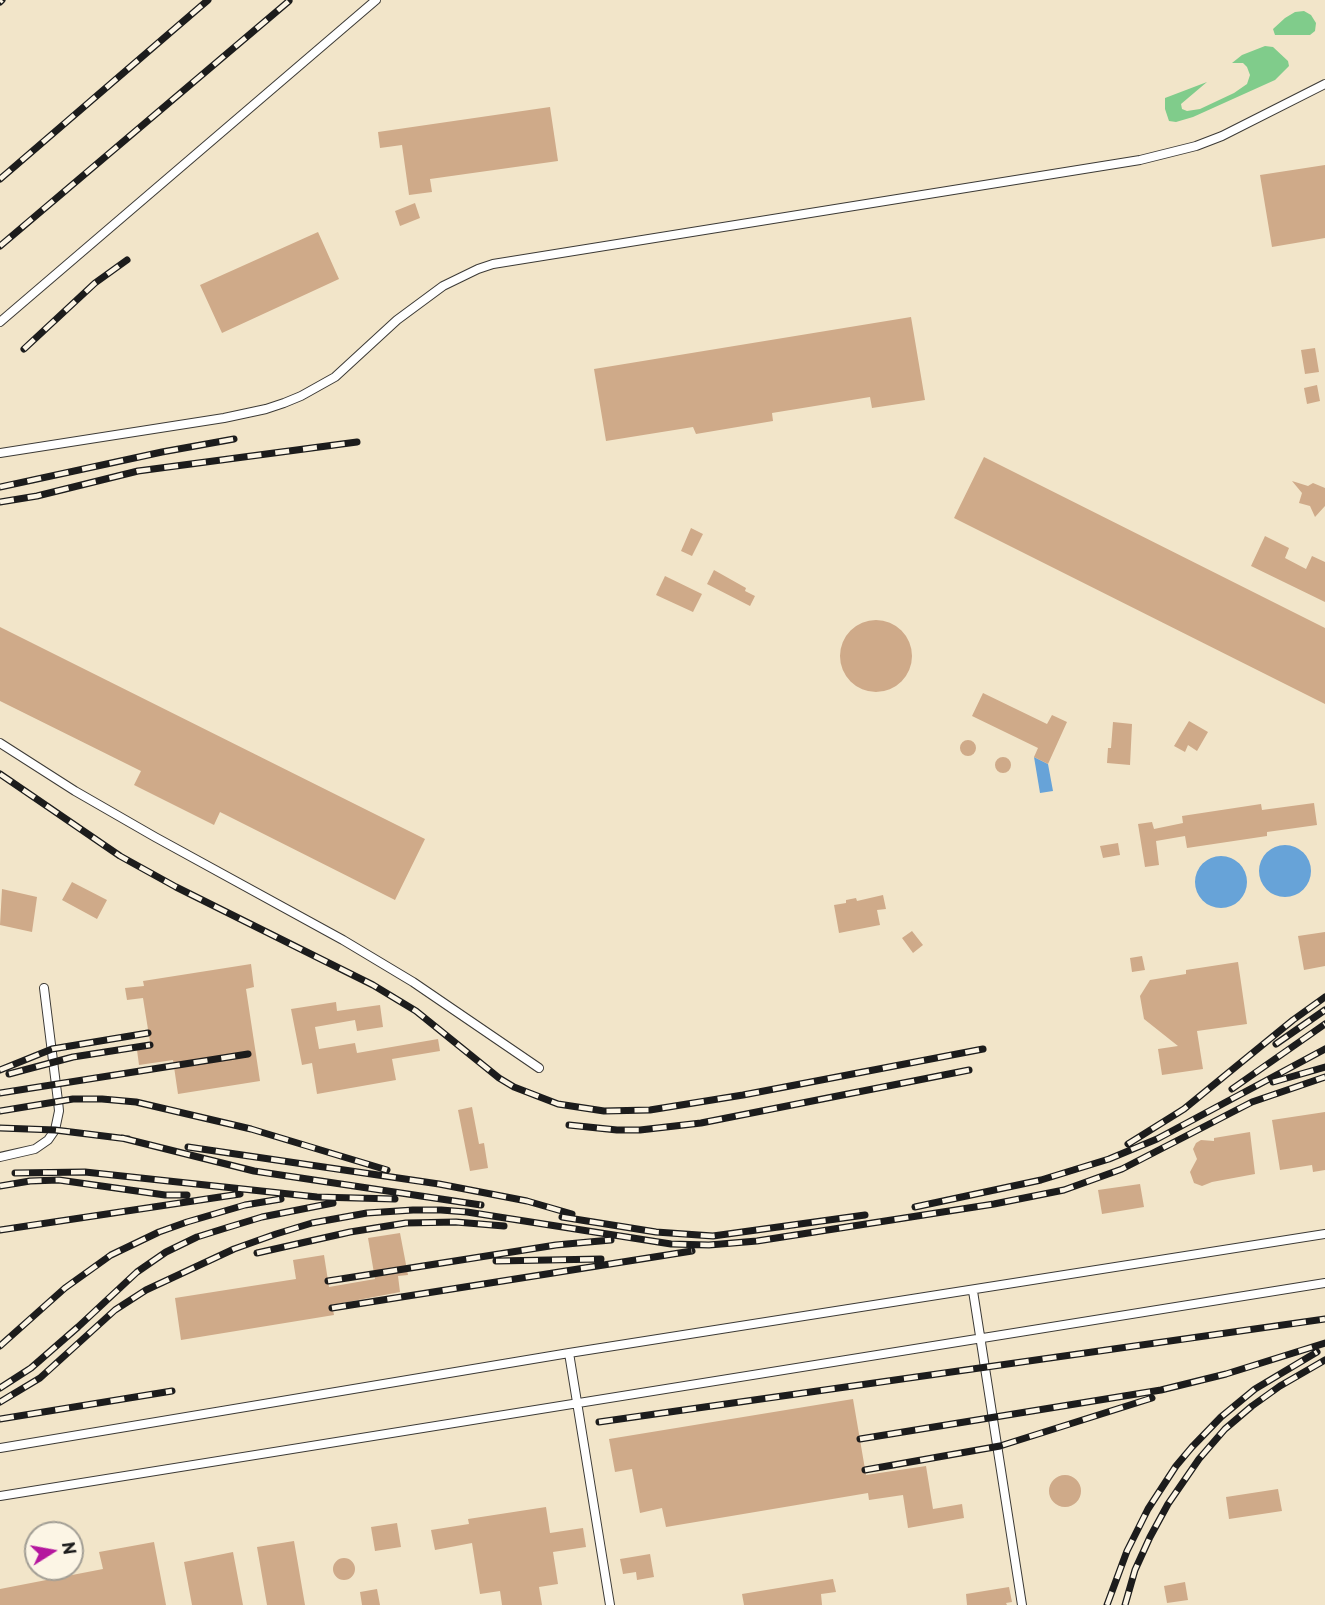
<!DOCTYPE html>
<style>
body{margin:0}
#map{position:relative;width:1325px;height:1605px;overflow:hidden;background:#f2e5c9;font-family:"Playpen Sans",sans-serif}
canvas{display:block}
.north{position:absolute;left:24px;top:1521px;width:60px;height:60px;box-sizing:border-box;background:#fcf5e5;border:2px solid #a29e95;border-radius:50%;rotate:79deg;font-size:16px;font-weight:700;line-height:24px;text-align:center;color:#1c1c1c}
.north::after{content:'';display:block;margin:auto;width:21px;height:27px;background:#b5179e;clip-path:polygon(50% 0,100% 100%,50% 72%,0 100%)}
</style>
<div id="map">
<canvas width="1325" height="1605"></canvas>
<div class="north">N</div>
</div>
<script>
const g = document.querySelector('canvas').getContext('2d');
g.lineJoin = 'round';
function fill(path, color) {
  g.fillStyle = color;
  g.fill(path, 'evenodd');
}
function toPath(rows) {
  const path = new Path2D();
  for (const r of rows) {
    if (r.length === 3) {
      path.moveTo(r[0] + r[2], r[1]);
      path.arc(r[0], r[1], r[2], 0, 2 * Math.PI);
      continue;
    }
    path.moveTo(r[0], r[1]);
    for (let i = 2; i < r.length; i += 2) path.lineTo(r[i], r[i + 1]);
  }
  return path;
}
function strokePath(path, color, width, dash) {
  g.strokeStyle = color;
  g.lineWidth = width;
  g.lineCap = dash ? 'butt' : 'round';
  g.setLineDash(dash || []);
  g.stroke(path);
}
fill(toPath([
 [1304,11,1311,15,1316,23,1315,31,1310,35,1275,35,1273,29,1285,18,1295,12],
 [1265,46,1273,47,1288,61,1289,66,1275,80,1193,117,1176,122,1169,121,1165,109,1165,98,1207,82,1181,104,1182,109,1187,111,1200,109,1234,93,1247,84,1250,75,1247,67,1243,63,1232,63,1242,55]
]), '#80cc8b');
fill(toPath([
 [1034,757,1048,764,1053,791,1040,793],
 [1285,871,26],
 [1221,882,26]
]), '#67a3d8');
fill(toPath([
 [550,107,558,161,430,179,432,192,409,195,402,145,380,148,378,132],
 [1325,165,1325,238,1272,247,1260,175],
 [415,203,420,218,400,226,395,211],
 [318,232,339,279,222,333,200,285],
 [911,317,925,400,872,408,870,397,772,413,773,421,696,434,693,427,606,441,594,369],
 [1315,348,1319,372,1305,374,1301,350],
 [1317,385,1320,401,1307,404,1304,388],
 [984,457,1325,628,1325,704,954,518],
 [1292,481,1308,486,1313,483,1325,488,1325,506,1315,517,1310,506,1299,503,1302,493],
 [691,528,703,534,692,556,681,551],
 [1265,536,1289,548,1285,558,1306,569,1312,556,1325,562,1325,602,1251,566],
 [714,570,746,588,745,591,755,596,750,606,707,584],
 [665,576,702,594,693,612,656,595],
 [876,656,36],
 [0,627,425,839,395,900,220,812,214,825,134,785,141,771,0,701],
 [983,693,1047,724,1052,715,1067,722,1048,764,1034,757,1038,748,972,716],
 [1189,721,1208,732,1197,751,1188,745,1185,752,1174,746],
 [1113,722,1132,724,1130,765,1107,763,1108,748,1111,748],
 [968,748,8],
 [1003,765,8],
 [1314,803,1317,825,1267,832,1267,836,1187,848,1185,836,1156,841,1159,865,1145,867,1138,824,1152,822,1154,829,1183,823,1182,816,1261,804,1262,810],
 [1118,843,1120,855,1103,858,1100,846],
 [72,882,107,900,97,919,62,900],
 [2,889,37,897,32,932,0,925],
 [883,895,886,909,877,910,880,925,839,933,834,905,846,903,846,900,856,898,857,901],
 [912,931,923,945,913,953,902,938],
 [1325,932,1325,966,1304,970,1298,936],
 [1142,956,1145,970,1132,972,1130,958],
 [1238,962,1247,1024,1197,1031,1203,1069,1162,1075,1158,1049,1178,1046,1144,1019,1140,996,1150,980,1186,974,1186,970],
 [251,964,254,987,246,989,260,1081,178,1094,173,1060,139,1065,137,1050,151,1048,143,998,127,1000,125,988,144,986,143,981],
 [336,1002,337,1011,380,1005,383,1027,357,1031,355,1020,315,1027,319,1049,355,1043,357,1053,438,1039,440,1051,392,1059,396,1080,317,1094,312,1063,302,1065,291,1009],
 [472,1107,479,1144,484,1143,488,1168,470,1171,458,1110],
 [1325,1112,1325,1170,1313,1172,1312,1165,1280,1170,1272,1120],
 [1250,1132,1255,1174,1212,1182,1202,1186,1194,1183,1190,1172,1197,1159,1193,1149,1196,1143,1201,1140,1214,1141,1214,1138],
 [1140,1184,1144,1207,1102,1214,1098,1190],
 [400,1233,408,1275,398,1276,400,1292,332,1305,334,1315,181,1340,175,1298,296,1279,293,1260,324,1255,329,1287,375,1279,368,1238],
 [853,1399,866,1475,926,1466,933,1509,962,1504,964,1518,908,1528,903,1495,869,1500,868,1493,666,1527,662,1508,640,1513,632,1469,615,1472,609,1439],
 [1065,1491,16],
 [1278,1489,1282,1511,1229,1519,1226,1497],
 [546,1507,550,1533,583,1528,586,1547,553,1552,558,1584,539,1587,542,1605,502,1605,500,1591,480,1594,472,1543,435,1550,431,1530,469,1524,468,1519],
 [397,1523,401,1547,375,1551,371,1527],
 [294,1541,305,1605,267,1605,257,1547],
 [154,1542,166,1605,0,1605,0,1589,103,1569,99,1552],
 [233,1552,243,1605,192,1605,184,1562],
 [650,1554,654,1577,637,1580,636,1572,623,1574,620,1559],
 [344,1569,11],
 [833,1579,836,1592,821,1594,822,1605,744,1605,742,1594],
 [1185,1582,1188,1600,1167,1603,1164,1586],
 [1009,1587,1012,1602,1006,1603,1007,1605,967,1605,966,1594],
 [377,1589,380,1605,362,1605,360,1592]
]), '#cfaa89');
const lane = toPath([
 [0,322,376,0],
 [0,453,224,418,266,409,284,403,301,396,335,377,397,320,443,286,478,269,493,264,1140,160,1196,146,1222,136,1325,84],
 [0,743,75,791,155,837,343,940,413,982,539,1068],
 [0,1157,35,1149,48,1140,55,1130,59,1111,58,1101,44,988],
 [973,1291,1022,1605],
 [569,1353,610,1605],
 [0,1448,569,1353,1325,1234],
 [0,1496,1325,1283]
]);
strokePath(lane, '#3c3a36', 10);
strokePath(lane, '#fff', 8);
const rail = toPath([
 [0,2,2,0],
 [0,179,208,0],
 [0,246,289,1],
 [24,349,95,283,127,260],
 [0,487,162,452,234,439],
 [0,502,37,496,138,471,357,442],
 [0,774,120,856,176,887,373,985,416,1011,499,1078,514,1087,558,1104,604,1111,650,1110,743,1095,983,1049],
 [1276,1044,1325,1010],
 [0,1070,52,1049,148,1033],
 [9,1074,73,1057,150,1045],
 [1273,1082,1325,1067],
 [1232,1089,1325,1024],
 [0,1093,248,1054],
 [0,1111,73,1099,102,1099,136,1102,251,1129,387,1170],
 [569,1125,617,1130,640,1130,701,1123,969,1070],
 [0,1128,55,1130,128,1139],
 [122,1138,254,1171,481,1205],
 [1128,1144,1184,1109,1293,1020,1325,997],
 [188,1147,439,1184,527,1201,572,1214],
 [15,1173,85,1172,317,1197,395,1199],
 [0,1186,30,1181,59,1180,165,1195,187,1195],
 [915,1207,1041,1180,1109,1159,1157,1139,1325,1049],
 [562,1217,656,1232,713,1236,865,1215],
 [0,1230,240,1194],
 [257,1253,350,1232,406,1223,456,1222,504,1226],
 [496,1261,601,1259],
 [328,1281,556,1245,611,1240],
 [332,1308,692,1251],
 [0,1346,65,1288,111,1255,159,1232,187,1222,245,1205,281,1199],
 [0,1388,31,1368,78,1327,137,1272,166,1252,197,1237,229,1227,262,1217,333,1203],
 [0,1402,40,1378,115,1310,146,1290,234,1249,276,1234,312,1223,367,1213,413,1210,441,1210,467,1212,671,1244,709,1245,757,1241,994,1204,1064,1190,1122,1169,1252,1102,1325,1077],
 [0,1419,172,1391],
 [599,1422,1325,1319],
 [860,1439,1161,1390,1226,1374,1325,1343],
 [865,1470,1000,1446,1152,1398],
 [1107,1605,1127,1551,1148,1509,1176,1466,1192,1447,1221,1417,1255,1389,1317,1352],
 [1125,1605,1135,1570,1150,1537,1168,1504,1199,1459,1225,1429,1252,1406,1280,1386,1325,1360]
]);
strokePath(rail, '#1c1c1c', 7);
strokePath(rail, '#fcf5e5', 4.5, [14]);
</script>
